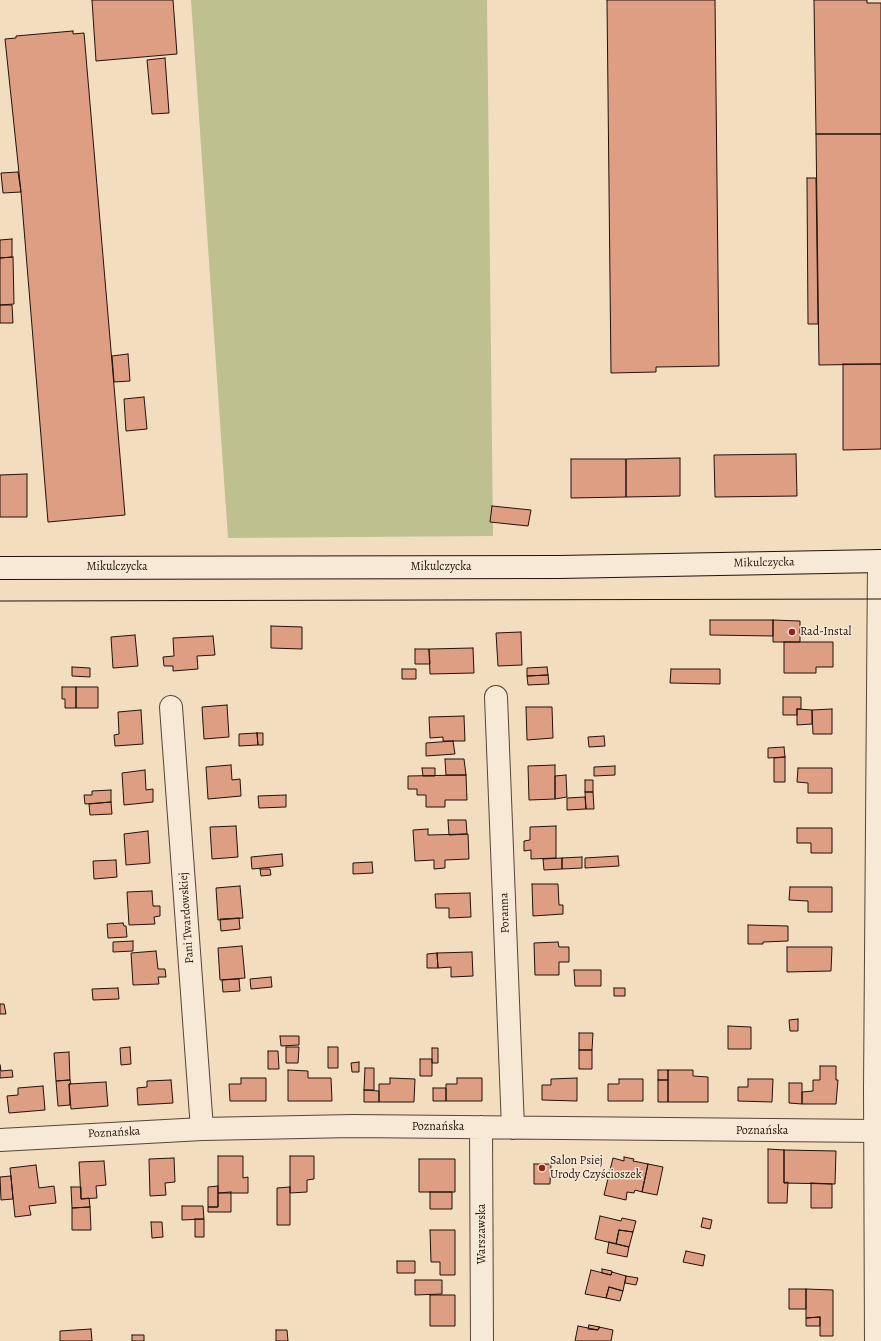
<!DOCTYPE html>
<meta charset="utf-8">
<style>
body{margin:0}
canvas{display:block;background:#f2ddbf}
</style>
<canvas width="881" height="1341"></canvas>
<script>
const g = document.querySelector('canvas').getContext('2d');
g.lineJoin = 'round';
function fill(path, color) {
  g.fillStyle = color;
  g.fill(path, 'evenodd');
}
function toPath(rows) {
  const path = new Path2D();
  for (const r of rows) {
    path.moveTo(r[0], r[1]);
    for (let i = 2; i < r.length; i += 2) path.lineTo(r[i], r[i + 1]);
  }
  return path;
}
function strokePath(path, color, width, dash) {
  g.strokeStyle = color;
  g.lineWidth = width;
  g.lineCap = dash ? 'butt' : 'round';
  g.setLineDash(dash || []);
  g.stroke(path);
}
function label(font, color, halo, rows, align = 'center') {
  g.font = font + ' Alegreya,serif';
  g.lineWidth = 3;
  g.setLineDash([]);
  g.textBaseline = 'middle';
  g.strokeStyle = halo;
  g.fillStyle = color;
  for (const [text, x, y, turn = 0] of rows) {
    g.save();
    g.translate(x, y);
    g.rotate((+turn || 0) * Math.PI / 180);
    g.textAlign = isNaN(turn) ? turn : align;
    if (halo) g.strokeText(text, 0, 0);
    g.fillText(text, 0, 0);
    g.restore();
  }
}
fill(toPath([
 [191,0,487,0,493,536,228,538]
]), '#bec08f');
const building = toPath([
 [92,0,173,0,177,54,96,61,92,0],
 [607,0,715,0,719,366,656,367,656,372,611,373,607,0],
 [814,0,867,0,867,3,881,3,881,134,816,134,814,0],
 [73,31,73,34,84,33,125,515,48,522,21,192,5,39,16,38,16,36,73,31],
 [165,58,169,113,152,114,147,60,165,58],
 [816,134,881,134,881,364,819,365,816,134],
 [18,172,21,192,3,193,1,173,18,172],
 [807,178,816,178,818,324,808,324,807,178],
 [12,239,12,257,0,258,0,240,12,239],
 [13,257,14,304,0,305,0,258,13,257],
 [0,305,12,305,13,323,0,323,0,305],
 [128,354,130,381,114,382,112,356,128,354],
 [843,364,881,364,881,449,843,450,843,364],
 [144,397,147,429,126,431,124,399,144,397],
 [796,454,797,496,715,497,714,455,796,454],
 [680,458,680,496,626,497,626,459,680,458],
 [571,459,626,459,626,497,571,498,571,459],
 [27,474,27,517,0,517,0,475,27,474],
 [492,506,531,510,528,526,490,522,492,506],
 [710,620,773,620,773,636,710,635,710,620],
 [773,620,800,621,800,642,773,642,773,620],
 [271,626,302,627,302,649,271,648,271,626],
 [521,632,522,665,498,666,496,633,521,632],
 [135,635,138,666,113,668,111,637,135,635],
 [213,636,215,655,197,656,198,669,173,671,173,666,164,666,163,657,174,656,173,638,213,636],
 [784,642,833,642,833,667,816,667,816,673,784,673,784,642],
 [473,648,474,673,430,674,429,649,473,648],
 [415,649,429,649,430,664,415,664,415,649],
 [72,667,90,668,90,677,72,676,72,667],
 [547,667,548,675,527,676,527,668,547,667],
 [402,669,416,669,416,679,402,679,402,669],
 [671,669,720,669,720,684,670,683,671,669],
 [548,675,549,684,528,685,527,676,548,675],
 [62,687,76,687,76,708,65,708,65,699,62,699,62,687],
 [76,687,98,687,98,708,76,708,76,687],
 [783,697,801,697,801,709,797,709,797,715,783,715,783,697],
 [227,705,229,737,204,739,202,707,227,705],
 [526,707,552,707,553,738,527,740,526,707],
 [797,709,812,710,812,724,797,725,797,709],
 [832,709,832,734,813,734,812,710,832,709],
 [141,710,143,744,115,746,114,735,119,734,118,712,141,710],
 [464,716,465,741,443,741,443,737,430,738,429,717,464,716],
 [257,733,263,733,263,745,258,745,257,733],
 [257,733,258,745,239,746,239,734,257,733],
 [604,736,605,746,589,747,588,737,604,736],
 [453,741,455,754,426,756,426,743,453,741],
 [784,747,785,757,768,758,768,748,784,747],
 [785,757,785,782,774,782,774,758,785,757],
 [445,759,464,759,466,775,446,775,445,759],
 [231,765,232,780,240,779,241,796,208,799,206,767,231,765],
 [555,765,555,799,529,800,528,766,555,765],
 [615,766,615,775,594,776,594,767,615,766],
 [422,768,435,768,435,776,423,776,422,768],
 [798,768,832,768,832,793,808,793,808,783,797,782,798,768],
 [145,770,146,790,153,789,153,802,124,805,122,773,145,770],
 [466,775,467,800,445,800,445,807,426,807,426,795,417,795,417,789,408,789,408,776,466,775],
 [566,775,567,797,555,799,555,776,566,775],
 [585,780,593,780,593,792,585,792,585,780],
 [111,790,111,802,85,804,84,795,92,795,92,791,111,790],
 [585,792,593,792,594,809,586,809,585,792],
 [286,795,286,807,259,808,258,796,286,795],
 [585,797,586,809,567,810,567,798,585,797],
 [111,802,112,814,90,815,89,804,111,802],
 [448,820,466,820,467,834,449,835,448,820],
 [236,826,238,857,212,859,210,827,236,826],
 [556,826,556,858,531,859,531,850,524,851,524,841,530,840,530,827,556,826],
 [797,828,832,828,832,853,811,853,811,843,797,843,797,828],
 [428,829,428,835,468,834,469,859,445,860,445,868,434,869,434,860,415,861,413,830,428,829],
 [148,831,150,863,126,865,124,834,148,831],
 [282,854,283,866,252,869,251,857,282,854],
 [618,856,619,866,585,868,585,858,618,856],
 [582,857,582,868,562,869,562,858,582,857],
 [562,858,562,869,544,870,543,859,562,858],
 [116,860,117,877,94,879,93,861,116,860],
 [372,862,373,873,353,874,353,863,372,862],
 [260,869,270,869,271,875,261,876,260,869],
 [532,884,558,884,559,905,563,905,563,914,533,916,532,884],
 [240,886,243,918,218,920,216,888,240,886],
 [790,887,832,887,832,912,808,912,808,901,789,900,790,887],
 [152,891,153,906,160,906,160,916,154,917,155,924,129,925,127,892,152,891],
 [470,893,471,917,449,918,449,908,436,908,435,894,470,893],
 [239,918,240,929,221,931,220,919,239,918],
 [123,923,124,926,126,926,127,937,108,938,107,924,123,923],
 [748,925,788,926,788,941,763,942,763,944,748,944,748,925],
 [133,941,133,951,113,952,113,942,133,941],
 [558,942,559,947,569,947,569,962,559,962,559,975,535,975,534,943,558,942],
 [242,946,245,978,220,980,218,948,242,946],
 [787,947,832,947,831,971,787,972,787,947],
 [156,951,158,969,165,969,166,977,158,977,159,984,133,985,131,953,156,951],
 [472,952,473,976,451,977,451,967,438,968,437,953,472,952],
 [437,953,438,968,427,968,427,954,437,953],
 [574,970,601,970,601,986,575,986,574,970],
 [271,977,272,987,251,989,250,979,271,977],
 [239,979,240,991,223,992,222,980,239,979],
 [118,988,119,999,93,1000,92,989,118,988],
 [614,988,625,988,625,996,614,996,614,988],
 [0,1004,4,1004,6,1014,0,1014,0,1004],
 [798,1019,798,1031,790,1031,789,1020,798,1019],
 [728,1026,751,1027,751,1049,728,1049,728,1026],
 [579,1033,593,1033,592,1050,579,1050,579,1033],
 [280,1036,299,1036,299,1045,281,1046,280,1036],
 [130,1047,131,1064,121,1065,120,1048,130,1047],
 [286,1047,299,1047,298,1063,286,1063,286,1047],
 [328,1047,338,1047,338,1068,328,1068,328,1047],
 [432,1048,438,1048,438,1063,432,1063,432,1048],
 [579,1050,592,1050,592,1069,579,1069,579,1050],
 [268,1051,278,1051,279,1069,268,1069,268,1051],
 [69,1052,70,1080,56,1081,54,1053,69,1052],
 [420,1059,432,1059,432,1076,420,1076,420,1059],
 [359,1062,359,1072,352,1072,351,1063,359,1062],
 [0,1065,1,1071,12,1070,13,1077,0,1078,0,1065],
 [820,1066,836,1066,836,1080,838,1080,836,1104,802,1104,802,1092,813,1091,813,1080,820,1080,820,1066],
 [365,1068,374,1068,374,1090,364,1090,365,1068],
 [288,1070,308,1071,308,1078,331,1078,332,1101,288,1101,288,1070],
 [658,1070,668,1070,668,1080,658,1080,658,1070],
 [668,1070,693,1070,693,1076,708,1077,708,1102,668,1102,668,1070],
 [241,1078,266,1078,266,1101,230,1101,229,1084,241,1084,241,1078],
 [390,1078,415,1079,414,1102,379,1102,379,1084,390,1084,390,1078],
 [457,1078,482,1078,482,1101,446,1101,446,1084,457,1084,457,1078],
 [577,1078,577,1101,542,1100,542,1085,551,1085,551,1079,577,1078],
 [619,1079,643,1079,643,1101,608,1101,608,1084,619,1084,619,1079],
 [748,1079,773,1079,772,1102,738,1101,738,1087,748,1087,748,1079],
 [70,1080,71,1084,69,1084,70,1105,58,1106,56,1081,70,1080],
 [171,1080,173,1103,138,1105,137,1088,147,1087,147,1081,171,1080],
 [658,1080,668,1080,668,1102,658,1102,658,1080],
 [106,1082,108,1106,71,1109,69,1084,106,1082],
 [789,1083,802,1083,802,1104,789,1103,789,1083],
 [43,1086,45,1110,9,1113,7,1096,18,1095,18,1088,43,1086],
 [433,1088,446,1088,446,1101,433,1101,433,1088],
 [364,1090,379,1091,379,1102,364,1102,364,1090],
 [768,1149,784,1150,784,1183,788,1182,787,1203,768,1203,768,1149],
 [784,1150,836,1151,835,1184,784,1183,784,1150],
 [218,1156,243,1156,243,1178,248,1177,248,1193,218,1193,218,1156],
 [290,1156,314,1156,314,1179,307,1180,307,1192,290,1193,290,1156],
 [624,1157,634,1159,633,1161,648,1164,642,1192,635,1190,634,1193,627,1192,626,1200,604,1195,613,1158,624,1161,624,1157],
 [174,1158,175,1182,165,1183,166,1195,150,1196,149,1159,174,1158],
 [419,1159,455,1159,455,1192,419,1192,419,1159],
 [104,1161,106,1185,96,1186,97,1198,81,1199,79,1162,104,1161],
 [534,1164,551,1164,550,1184,534,1184,534,1164],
 [648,1164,663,1167,657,1195,642,1192,648,1164],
 [36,1165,39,1188,54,1186,56,1203,29,1206,31,1215,15,1217,10,1168,36,1165],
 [11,1176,13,1199,1,1200,0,1177,11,1176],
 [811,1183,832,1184,832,1208,811,1208,811,1183],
 [218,1186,218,1207,208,1207,208,1187,218,1186],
 [71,1187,81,1187,81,1199,89,1198,90,1207,72,1208,71,1187],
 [290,1187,290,1225,277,1225,277,1188,290,1187],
 [231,1192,231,1212,208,1212,208,1207,218,1207,218,1193,231,1192],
 [430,1192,452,1192,452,1209,430,1209,430,1192],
 [182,1206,203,1206,204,1219,182,1220,182,1206],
 [90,1207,91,1230,72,1230,72,1208,90,1207],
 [600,1216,621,1221,622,1218,636,1221,633,1232,619,1230,616,1244,595,1239,600,1216],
 [703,1218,712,1220,710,1229,701,1227,703,1218],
 [195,1219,204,1219,204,1237,195,1237,195,1219],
 [151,1222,162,1222,163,1237,152,1238,151,1222],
 [430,1230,455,1230,455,1275,440,1275,440,1262,431,1262,430,1230],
 [619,1230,633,1232,629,1247,616,1244,619,1230],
 [609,1242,629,1247,627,1257,607,1253,609,1242],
 [686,1251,705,1255,703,1266,683,1262,686,1251],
 [397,1261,415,1261,415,1273,397,1273,397,1261],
 [602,1269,612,1271,611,1275,602,1273,602,1269],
 [591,1270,611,1275,612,1272,626,1276,623,1291,609,1287,606,1298,585,1294,591,1270],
 [626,1276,638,1278,636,1285,625,1283,626,1276],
 [415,1280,442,1280,442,1294,415,1295,415,1280],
 [609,1287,623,1291,620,1301,606,1298,609,1287],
 [789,1289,806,1289,806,1309,789,1309,789,1289],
 [806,1289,833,1290,833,1336,820,1336,820,1317,806,1318,806,1289],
 [430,1295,455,1295,455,1326,430,1326,430,1295],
 [820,1317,820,1326,806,1326,806,1318,820,1317],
 [589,1325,600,1327,598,1330,588,1329,589,1325],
 [578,1326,598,1330,599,1327,613,1330,611,1341,575,1341,578,1326],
 [91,1329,92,1341,60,1341,60,1331,91,1329],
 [276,1330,287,1330,288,1341,276,1341,276,1330],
 [132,1335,144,1335,144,1341,132,1341,132,1335]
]);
fill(building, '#de9e83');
strokePath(building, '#231209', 1);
const minor = toPath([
 [496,697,513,1128],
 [171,707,202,1129],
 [481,1127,482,1341],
 [0,1140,202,1129,353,1126,876,1131]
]);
const tertiary = toPath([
 [876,1341,875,1088,879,561]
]);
const secondary = toPath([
 [0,568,559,567,881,561]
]);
strokePath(minor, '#574536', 24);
strokePath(tertiary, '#574536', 24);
strokePath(secondary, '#231209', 24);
strokePath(minor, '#f7e9d5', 22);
strokePath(tertiary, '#f7e9d5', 22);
strokePath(secondary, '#f7e9d5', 22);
strokePath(toPath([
 [0,601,881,599]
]), '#231209', 1);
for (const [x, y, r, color] of [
 [792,632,4,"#8f2418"],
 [542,1168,4,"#8f2418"]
]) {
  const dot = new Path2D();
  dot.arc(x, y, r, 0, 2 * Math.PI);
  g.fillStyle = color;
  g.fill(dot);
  strokePath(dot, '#f7e9d5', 1.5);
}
label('12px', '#231209', '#f7e9d5', [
 ["Mikulczycka",764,563,-1],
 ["Mikulczycka",117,567],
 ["Mikulczycka",441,567],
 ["Poranna",505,913,-92],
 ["Pani Twardowskiej",187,918,-94],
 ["Poznańska",438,1127],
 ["Poznańska",762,1131],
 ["Poznańska",114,1133,-3],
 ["Warszawska",482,1234,-90]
]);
label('12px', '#231209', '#f7e9d5', [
 ["Rad-Instal",800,632],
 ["Salon Psiej",550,1161],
 ["Urody Czyścioszek",550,1175]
], 'left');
</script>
